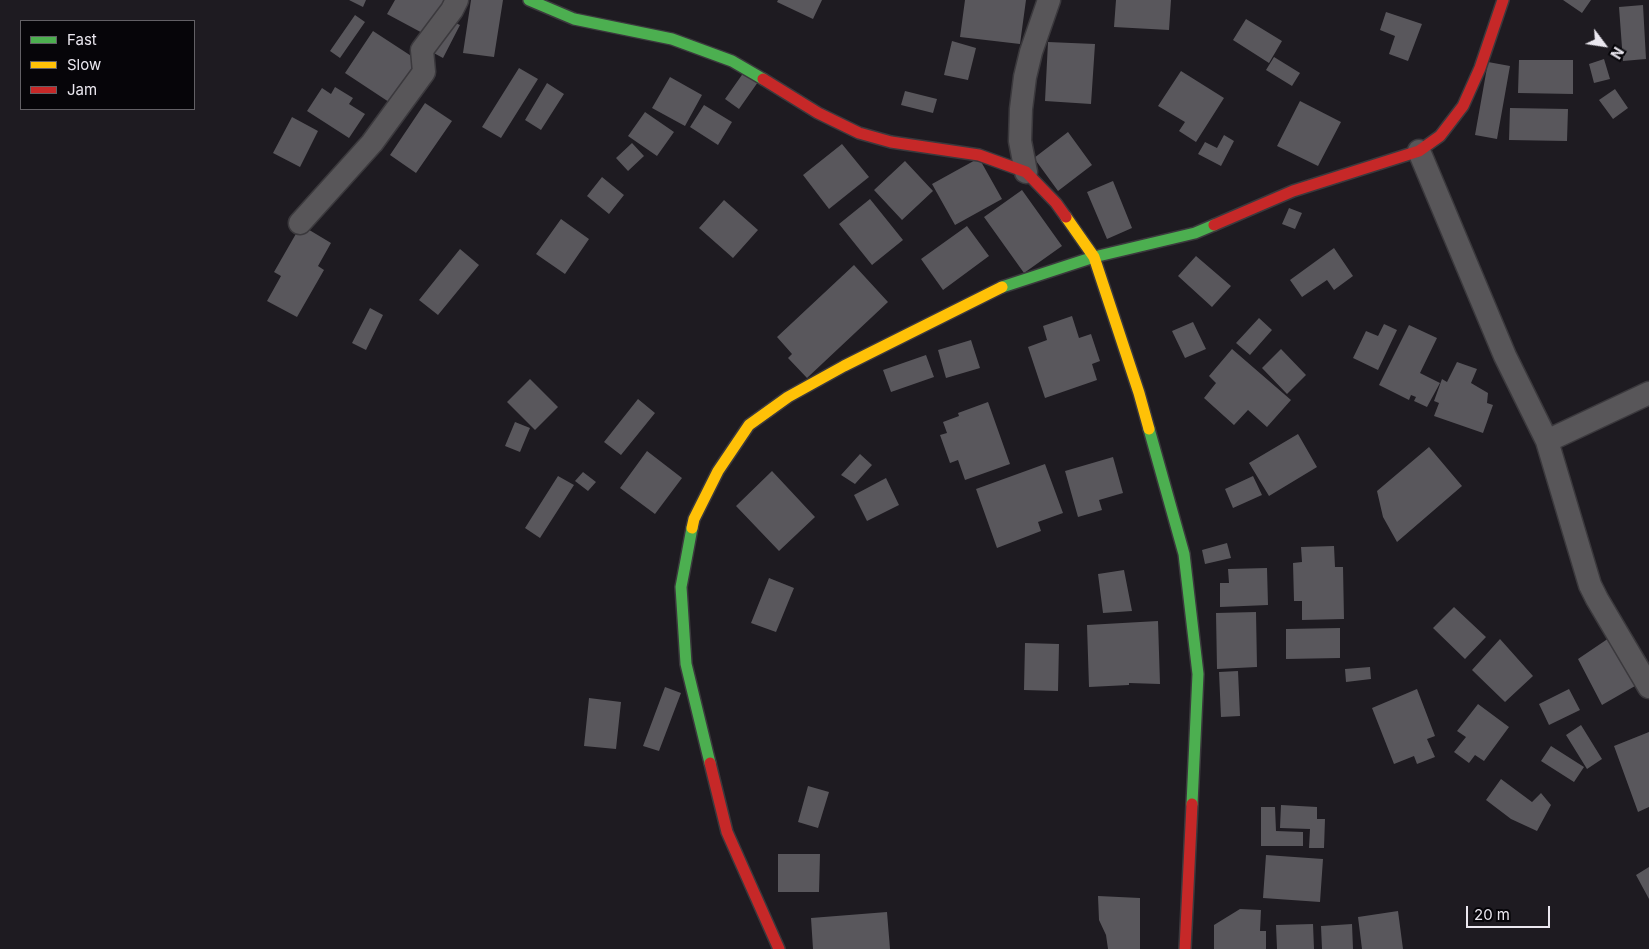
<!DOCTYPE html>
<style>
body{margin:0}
#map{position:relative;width:1649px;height:949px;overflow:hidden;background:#1e1b21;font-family:Inter,sans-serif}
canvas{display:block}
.legend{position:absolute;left:20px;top:20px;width:175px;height:90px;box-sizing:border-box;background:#060509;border:1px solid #626065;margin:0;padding:6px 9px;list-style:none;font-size:15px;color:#ebe8f0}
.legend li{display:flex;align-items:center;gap:10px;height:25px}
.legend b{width:25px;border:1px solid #626065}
.north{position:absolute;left:1579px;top:20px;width:50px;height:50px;-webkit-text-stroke:4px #060509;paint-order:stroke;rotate:121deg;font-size:14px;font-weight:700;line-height:20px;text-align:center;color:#ebe8f0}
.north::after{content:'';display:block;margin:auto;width:18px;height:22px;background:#ebe8f0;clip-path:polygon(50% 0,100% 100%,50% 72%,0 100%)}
.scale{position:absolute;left:1466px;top:906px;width:84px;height:22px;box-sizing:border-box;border:2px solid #ebe8f0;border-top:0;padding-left:6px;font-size:15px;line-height:18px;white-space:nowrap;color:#ebe8f0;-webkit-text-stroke:4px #060509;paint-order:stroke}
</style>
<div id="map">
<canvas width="1649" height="949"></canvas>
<ul class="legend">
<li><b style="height:6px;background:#4caf50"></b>Fast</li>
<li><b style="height:6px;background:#ffc107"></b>Slow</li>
<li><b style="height:6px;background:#c62828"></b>Jam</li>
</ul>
<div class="north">N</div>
<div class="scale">20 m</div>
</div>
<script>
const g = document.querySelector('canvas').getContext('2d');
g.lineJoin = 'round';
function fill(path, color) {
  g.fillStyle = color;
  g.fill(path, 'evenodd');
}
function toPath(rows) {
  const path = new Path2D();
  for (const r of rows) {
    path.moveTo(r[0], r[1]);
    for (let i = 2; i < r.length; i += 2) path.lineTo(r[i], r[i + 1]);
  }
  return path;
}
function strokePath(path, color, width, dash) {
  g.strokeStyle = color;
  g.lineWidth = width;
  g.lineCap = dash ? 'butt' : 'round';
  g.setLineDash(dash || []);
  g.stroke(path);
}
fill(toPath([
 [349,0,366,0,363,7],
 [395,0,447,0,428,36,387,14],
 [471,0,503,0,494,57,463,53],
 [778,0,822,0,813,19,777,2],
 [965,0,1026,0,1020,44,960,37],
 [1116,0,1171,0,1169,30,1114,27],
 [1563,0,1591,0,1582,13],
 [1643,5,1646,59,1623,61,1619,7],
 [1386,12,1422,24,1408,61,1389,54,1395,36,1380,30],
 [355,15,365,22,340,58,330,51],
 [447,19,460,25,443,58,430,51],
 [1246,19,1282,41,1269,63,1233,40],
 [373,31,422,63,395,106,345,73],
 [952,41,976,48,968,80,944,75],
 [1048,42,1095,44,1091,104,1045,101],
 [1274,57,1300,73,1292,86,1266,70],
 [1604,59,1610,79,1594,83,1589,64],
 [1519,60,1573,60,1573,94,1518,93],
 [1488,62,1510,66,1497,139,1475,135],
 [519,68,538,79,501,138,482,127],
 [1181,71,1224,98,1196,142,1179,131,1185,122,1158,106],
 [744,72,758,82,739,109,725,99],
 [670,77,702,95,685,126,652,108],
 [547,83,564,94,541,130,525,120],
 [335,87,353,98,349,104,365,114,349,138,307,111,322,88,331,94],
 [1615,89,1628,108,1613,119,1599,100],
 [905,91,937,99,933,113,901,105],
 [1300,101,1341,122,1318,166,1277,146],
 [425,103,452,121,416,173,390,155],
 [704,105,732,122,718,145,690,127],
 [1510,108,1568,109,1567,141,1509,140],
 [645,112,674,132,657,156,628,136],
 [292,117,318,131,300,167,273,153],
 [1068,132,1092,165,1058,191,1034,158],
 [1224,135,1234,141,1221,166,1198,154,1205,142,1217,148],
 [632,143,644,156,628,171,616,158],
 [842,144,869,177,829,209,803,175],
 [979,158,1002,199,955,225,932,184],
 [905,161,933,191,902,220,874,190],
 [602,177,624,195,609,214,587,196],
 [1113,181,1132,228,1107,239,1087,192],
 [1022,190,1062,246,1024,273,984,217],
 [870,199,903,240,872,265,839,224],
 [724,200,758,230,733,258,699,228],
 [1289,208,1302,213,1295,229,1282,224],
 [561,219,589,239,565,274,536,254],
 [301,225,331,243,318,266,324,270,297,317,267,301,281,276,274,272],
 [967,226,989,256,943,290,921,259],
 [1334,248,1353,276,1334,290,1327,280,1302,297,1290,280],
 [460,249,479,265,438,315,419,300],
 [1196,256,1231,286,1212,307,1178,276],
 [854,265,888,302,807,378,788,358,792,354,777,337],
 [370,308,383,315,366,350,352,343],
 [1072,316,1079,338,1091,334,1100,361,1092,364,1097,380,1045,398,1028,347,1047,340,1043,326],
 [1259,318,1272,330,1250,355,1236,343],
 [1193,322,1206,349,1185,358,1172,331],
 [1384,324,1397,330,1378,370,1353,358,1366,331,1378,336],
 [1409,325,1437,338,1420,373,1440,383,1427,407,1414,401,1416,397,1411,395,1409,400,1379,385],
 [971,340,980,368,946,378,938,350],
 [1232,349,1291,400,1267,427,1248,410,1234,425,1204,398,1216,383,1209,376],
 [1281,349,1306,375,1287,394,1262,368],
 [926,355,934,377,891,392,883,370],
 [1457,362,1477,369,1471,383,1488,393,1487,403,1493,405,1483,433,1434,416,1439,403,1434,401,1442,379,1447,382],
 [530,379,558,407,535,430,507,402],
 [638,399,655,413,621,455,604,442],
 [988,402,1010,464,965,480,958,460,950,463,940,435,947,433,943,422,959,416,958,413],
 [515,422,530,428,520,452,505,446],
 [1298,434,1317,467,1269,496,1249,463],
 [1429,447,1462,486,1397,542,1383,517,1377,491],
 [647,451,682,478,655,514,620,488],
 [860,454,872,465,855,484,841,475],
 [1113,457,1123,493,1099,500,1102,510,1078,517,1065,471],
 [1045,464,1063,513,1038,522,1041,531,997,548,976,489],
 [772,471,815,517,779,551,736,506],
 [583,472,596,482,588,491,575,481],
 [558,476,574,485,540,538,525,528],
 [1253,476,1262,495,1233,508,1225,489],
 [886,478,899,505,867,521,854,495],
 [1227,543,1231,558,1205,564,1202,550],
 [1334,546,1335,567,1343,567,1344,619,1302,620,1302,601,1294,601,1293,563,1302,562,1301,547],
 [1267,568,1268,605,1220,607,1220,583,1229,583,1228,569],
 [1124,570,1132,611,1103,613,1098,574],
 [769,578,794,588,776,632,751,623],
 [1454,607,1486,637,1465,659,1433,628],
 [1256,612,1257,667,1217,669,1216,613],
 [1158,621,1160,684,1129,683,1129,685,1089,687,1087,625],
 [1340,628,1340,658,1286,659,1286,629],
 [1609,638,1635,686,1602,705,1578,659],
 [1500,639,1533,676,1505,702,1472,670],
 [1025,643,1059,644,1058,691,1024,690],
 [1370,667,1371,679,1346,682,1345,669],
 [1238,671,1240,716,1221,717,1219,672],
 [665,687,681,693,659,751,643,746],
 [1417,689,1435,736,1427,739,1435,757,1417,764,1414,756,1394,764,1372,708],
 [1569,689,1580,710,1549,725,1539,704],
 [589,698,621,702,616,749,584,746],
 [1478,704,1509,727,1484,761,1475,755,1469,763,1454,752,1466,737,1457,731],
 [1581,725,1602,759,1587,769,1566,735],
 [1649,732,1649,807,1638,812,1614,746],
 [1551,746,1584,767,1574,782,1541,761],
 [1501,779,1532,802,1541,793,1551,805,1537,831,1511,819,1486,800],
 [808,786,829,792,818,828,798,822],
 [1281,805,1317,807,1317,819,1325,819,1324,848,1309,848,1310,829,1280,828],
 [1261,807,1275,807,1276,831,1303,832,1303,846,1261,846],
 [778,854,820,854,819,892,778,892],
 [1266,855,1323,859,1320,902,1263,898],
 [1649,867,1649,899,1636,875],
 [1098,896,1140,898,1140,949,1108,949,1106,935,1099,920],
 [1240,909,1261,910,1260,931,1266,931,1266,949,1214,949,1214,925],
 [1398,911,1403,949,1362,949,1358,917],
 [887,912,890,949,813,949,811,918],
 [1313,924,1314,949,1277,949,1276,925],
 [1352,924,1353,949,1322,949,1321,926]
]), '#59575c');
const street = toPath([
 [1419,151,1505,356,1547,441,1590,585,1597,599,1649,687],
 [1026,172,1020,141,1021,109,1025,77,1031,52,1049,0],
 [300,223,372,143,424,72,422,50,452,10,457,0],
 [1547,441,1649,393]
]);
const fast = toPath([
 [529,0,574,19,672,39,732,61,763,79],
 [1002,287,1094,257,1195,233,1214,225],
 [1149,429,1184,554,1198,674,1192,804],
 [692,528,681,587,686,664,710,763]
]);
const slow = toPath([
 [1066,217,1094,257,1139,393,1149,429],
 [692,528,694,519,718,471,749,425,788,397,844,366,1002,287]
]);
const jam = toPath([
 [763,79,818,113,859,133,891,142,979,155,1026,172,1056,203,1066,217],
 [1214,225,1293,191,1419,151,1440,136,1463,106,1480,68,1503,0],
 [710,763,727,832,779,949],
 [1185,949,1192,804]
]);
strokePath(street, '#3b393d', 25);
strokePath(fast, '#3b393d', 14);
strokePath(slow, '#3b393d', 14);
strokePath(jam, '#3b393d', 14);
strokePath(street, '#585659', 22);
strokePath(fast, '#4caf50', 11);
strokePath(slow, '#ffc107', 11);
strokePath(jam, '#c62828', 11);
</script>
